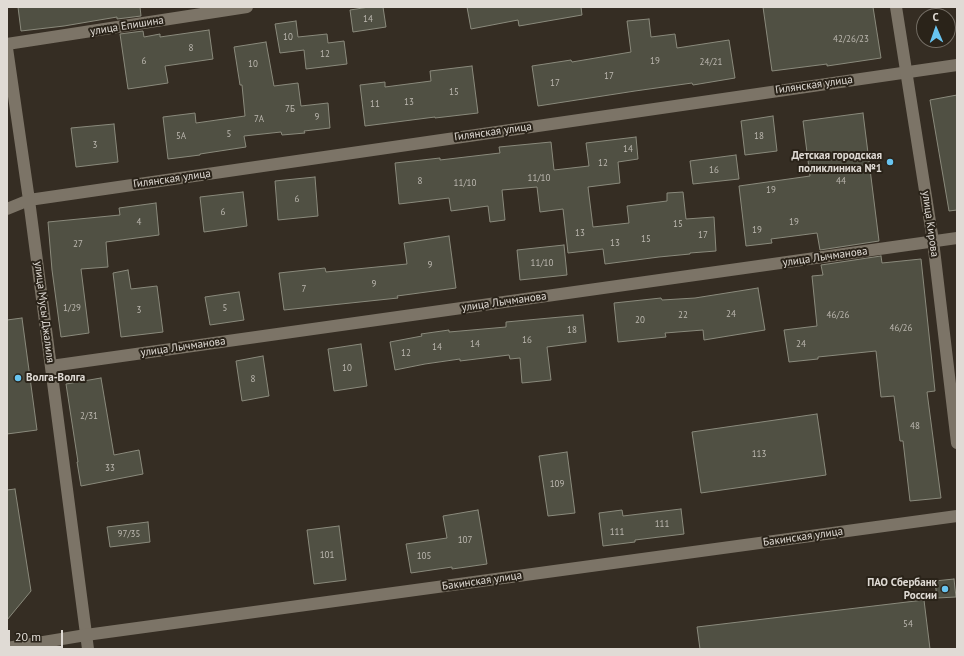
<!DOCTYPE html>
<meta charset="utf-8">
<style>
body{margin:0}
#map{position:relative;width:964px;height:656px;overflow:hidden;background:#352d23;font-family:"PT Sans",sans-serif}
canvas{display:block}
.frame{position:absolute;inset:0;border:8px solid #e0dbd5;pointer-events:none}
.north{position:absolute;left:916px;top:8px;width:40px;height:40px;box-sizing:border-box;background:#2a2319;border:1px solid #736d64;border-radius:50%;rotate:358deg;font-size:11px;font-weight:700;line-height:16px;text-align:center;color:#e0dbd5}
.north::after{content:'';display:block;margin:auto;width:14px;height:18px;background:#68c4f0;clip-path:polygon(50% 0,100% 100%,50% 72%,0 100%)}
.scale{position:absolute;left:8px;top:630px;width:55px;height:18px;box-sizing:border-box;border:2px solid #e0dbd5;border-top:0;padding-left:5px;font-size:12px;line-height:14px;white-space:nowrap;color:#e0dbd5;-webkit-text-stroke:3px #2a2319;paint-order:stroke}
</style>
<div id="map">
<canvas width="964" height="656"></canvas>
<div class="frame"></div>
<div class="north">С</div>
<div class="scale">20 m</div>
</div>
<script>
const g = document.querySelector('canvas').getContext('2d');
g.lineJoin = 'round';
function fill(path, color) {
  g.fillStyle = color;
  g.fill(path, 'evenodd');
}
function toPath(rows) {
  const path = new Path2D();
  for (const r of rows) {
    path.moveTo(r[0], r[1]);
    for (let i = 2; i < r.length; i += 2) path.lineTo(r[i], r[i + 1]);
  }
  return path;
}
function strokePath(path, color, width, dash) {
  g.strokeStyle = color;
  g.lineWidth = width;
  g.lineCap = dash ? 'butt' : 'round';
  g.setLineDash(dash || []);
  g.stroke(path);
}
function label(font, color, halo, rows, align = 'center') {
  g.font = font + ' "PT Sans",sans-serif';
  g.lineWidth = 4;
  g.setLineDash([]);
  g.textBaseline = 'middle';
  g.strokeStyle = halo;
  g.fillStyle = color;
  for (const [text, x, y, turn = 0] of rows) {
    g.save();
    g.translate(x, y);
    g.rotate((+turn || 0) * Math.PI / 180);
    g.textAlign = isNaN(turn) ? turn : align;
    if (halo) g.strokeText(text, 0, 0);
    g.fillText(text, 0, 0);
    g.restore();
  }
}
const building = toPath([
 [18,7,140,7,141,16,117,19,117,17,64,26,21,31,18,7],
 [369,7,383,7,386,27,353,32,350,10,369,7],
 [467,7,581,7,582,15,519,26,518,20,471,29,467,7],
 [763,7,873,7,881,58,827,66,827,64,772,71,763,7],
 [649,19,651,37,675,34,677,48,729,40,735,78,693,85,692,83,635,91,538,106,532,66,571,60,572,62,631,52,627,21,649,19],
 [296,21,298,37,327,34,328,43,344,41,347,64,306,69,304,50,280,53,275,24,296,21],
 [209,30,213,59,165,66,168,83,128,89,120,34,143,31,144,37,160,34,160,37,209,30],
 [266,42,274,86,298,83,301,106,328,103,330,128,304,131,305,133,282,135,281,132,244,136,246,147,200,154,200,155,168,159,163,117,195,113,196,123,245,116,242,85,240,85,234,47,266,42],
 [472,66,478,113,435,118,435,117,365,126,360,85,385,82,385,87,431,81,430,71,472,66],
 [957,95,957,210,949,211,930,100,957,95],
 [863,113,879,241,820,250,817,233,771,239,772,243,746,246,739,186,810,176,803,121,863,113],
 [773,116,777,151,745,155,741,121,773,116],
 [114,124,118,162,76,167,71,128,114,124],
 [636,137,638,159,618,162,620,183,588,187,593,227,629,223,627,206,667,201,667,193,683,192,686,219,714,217,716,251,690,253,690,254,659,257,605,264,603,249,568,253,563,209,540,212,537,187,502,190,505,220,490,222,488,206,451,211,449,198,399,204,395,163,440,158,440,160,500,153,499,147,551,142,554,170,589,166,586,143,636,137],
 [736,155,739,179,693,184,690,161,736,155],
 [315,177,318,216,278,220,275,181,315,177],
 [243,192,247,226,204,232,200,197,243,192],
 [156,203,159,235,106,242,108,267,81,269,89,333,61,337,52,270,48,222,120,215,119,208,156,203],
 [449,236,456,288,397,296,398,298,284,310,279,273,325,268,326,272,407,264,404,243,449,236],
 [564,245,567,275,520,280,517,250,564,245],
 [881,256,882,263,921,259,935,391,927,392,941,498,910,501,903,441,900,441,894,396,881,397,876,351,818,357,818,359,789,362,784,330,817,326,812,276,823,275,821,265,881,256],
 [128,270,131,289,157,286,163,332,121,337,113,273,128,270],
 [758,288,765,330,704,340,703,330,665,333,666,337,618,342,614,303,661,298,662,300,695,298,758,288],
 [239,292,244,320,210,325,205,297,239,292],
 [583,315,586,342,547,347,551,380,522,383,520,358,510,359,509,355,460,361,460,359,425,364,395,370,390,342,422,336,421,334,449,330,449,332,506,327,506,322,583,315],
 [22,318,37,430,7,434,7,320,22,318],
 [361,344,367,386,334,391,328,349,361,344],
 [263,356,269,396,242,401,236,361,263,356],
 [101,378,114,455,139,450,143,474,81,486,77,462,78,462,66,384,101,378],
 [817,414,826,475,701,493,692,432,817,414],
 [567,452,575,513,548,516,539,456,567,452],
 [15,489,31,591,7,620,7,490,15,489],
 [681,509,684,534,635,540,635,542,603,546,599,513,622,510,623,516,681,509],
 [478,510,487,564,452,569,452,567,411,573,406,544,447,538,443,516,478,510],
 [148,522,150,542,110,547,107,527,148,522],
 [339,526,346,580,314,584,307,530,339,526],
 [954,579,956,597,937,598,935,581,954,579],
 [924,600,930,649,700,649,697,627,924,600]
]);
fill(building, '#505043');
strokePath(building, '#8a8a7c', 1);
strokePath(toPath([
 [7,44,247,7],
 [7,48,29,200,88,649],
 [7,209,29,200,957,65],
 [51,366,957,238]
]), '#7c7467', 12);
strokePath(toPath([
 [896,7,933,241,957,443],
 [7,648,86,635,957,516]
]), '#7c7467', 12);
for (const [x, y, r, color] of [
 [890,162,4,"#68c4f0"],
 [18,378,4,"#68c4f0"],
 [945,589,4,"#68c4f0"]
]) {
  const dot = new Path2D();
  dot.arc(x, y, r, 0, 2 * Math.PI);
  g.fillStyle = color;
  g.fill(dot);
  strokePath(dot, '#2a2319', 1.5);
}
label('9px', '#bcb8b0', null, [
 ["14",368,19],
 ["10",288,37],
 ["42/26/23",851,39],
 ["8",191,48],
 ["12",325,54],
 ["6",144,61],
 ["19",655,61],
 ["24/21",711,62],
 ["10",253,64],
 ["17",609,76],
 ["17",555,83],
 ["15",454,92],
 ["13",409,102],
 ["11",375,104],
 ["7Б",290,109],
 ["9",317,117],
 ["7А",259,119],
 ["5",229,134],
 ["5А",181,136],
 ["18",759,136],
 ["3",95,145],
 ["14",628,149],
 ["12",603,163],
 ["16",714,170],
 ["11/10",539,178],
 ["8",420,181],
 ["44",841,181],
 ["11/10",465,183],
 ["19",771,190],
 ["6",297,199],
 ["6",223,212],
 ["4",139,222],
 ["19",794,222],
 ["15",678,224],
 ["19",757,230],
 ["13",580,233],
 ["17",703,235],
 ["15",646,239],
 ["13",615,243],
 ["27",78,244],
 ["11/10",542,263],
 ["9",430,265],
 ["9",374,284],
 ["7",304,289],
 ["1/29",72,308],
 ["5",225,308],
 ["3",139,310],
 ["24",731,314],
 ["22",683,315],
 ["46/26",838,315],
 ["20",640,320],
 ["46/26",901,328],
 ["18",572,330],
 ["16",527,340],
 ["14",475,344],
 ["24",801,344],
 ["14",437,347],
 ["12",406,353],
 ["10",347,368],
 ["8",253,379],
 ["2/31",89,416],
 ["48",915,426],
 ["113",759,454],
 ["33",110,468],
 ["109",557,484],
 ["111",662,524],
 ["111",617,532],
 ["97/35",129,534],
 ["107",465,540],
 ["101",327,555],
 ["105",424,556],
 ["54",908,624]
]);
label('11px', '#e0dbd5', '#2a2319', [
 ["улица Епишина",127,26,-9],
 ["Гилянская улица",814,85,-8],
 ["Гилянская улица",493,132,-8],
 ["Гилянская улица",172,179,-8],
 ["улица Кирова",930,224,82],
 ["улица Лычманова",825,257,-8],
 ["улица Лычманова",504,302,-8],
 ["улица Мусы Джалиля",44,312,83],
 ["улица Лычманова",183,347,-8],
 ["Бакинская улица",803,537,-8],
 ["Бакинская улица",482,581,-8]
]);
label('bold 11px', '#e0dbd5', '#2a2319', [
 ["Детская городская",882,156],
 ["поликлиника №1",882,169],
 ["Волга-Волга",26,378,"left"],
 ["ПАО Сбербанк",937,583],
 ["России",937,596]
], 'right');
</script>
